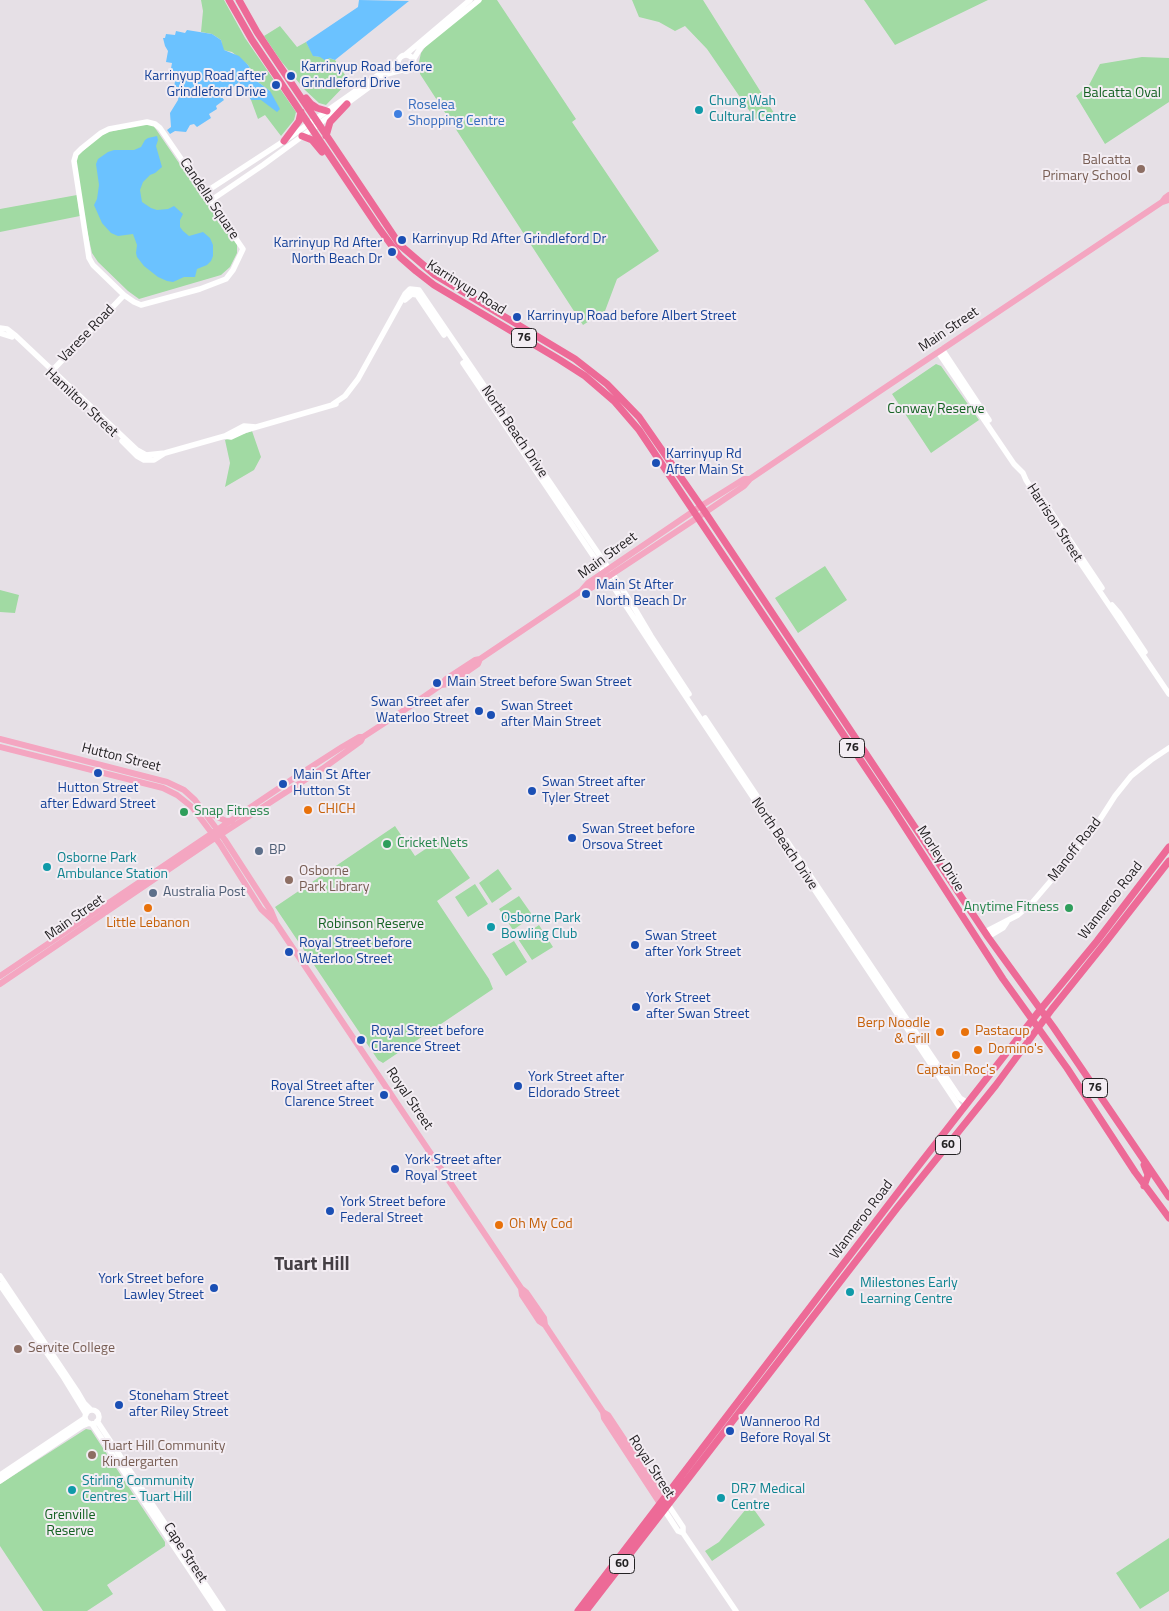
<!DOCTYPE html>
<style>
body{margin:0}
canvas{display:block;background:#e6e0e6}
</style>
<canvas width="1169" height="1611"></canvas>
<script>
const g = document.querySelector('canvas').getContext('2d');
g.lineJoin = 'round';
function fill(path, color) {
  g.fillStyle = color;
  g.fill(path, 'evenodd');
}
function toPath(rows) {
  const path = new Path2D();
  for (const r of rows) {
    if (r.length === 3) {
      path.moveTo(r[0] + r[2], r[1]);
      path.arc(r[0], r[1], r[2], 0, 2 * Math.PI);
      continue;
    }
    path.moveTo(r[0], r[1]);
    for (let i = 2; i < r.length; i += 2) path.lineTo(r[i], r[i + 1]);
  }
  return path;
}
function strokePath(path, color, width, dash) {
  g.strokeStyle = color;
  g.lineWidth = width;
  g.lineCap = dash ? 'butt' : 'round';
  g.setLineDash(dash || []);
  g.stroke(path);
}
function label(font, color, halo, rows, align = 'center') {
  g.font = font + ' "Titillium Web",sans-serif';
  g.lineWidth = 4;
  g.setLineDash([]);
  g.textBaseline = 'middle';
  g.strokeStyle = halo;
  g.fillStyle = color;
  for (const [text, x, y, turn = 0] of rows) {
    g.save();
    g.translate(x, y);
    g.rotate((+turn || 0) * Math.PI / 180);
    g.textAlign = isNaN(turn) ? turn : align;
    if (halo) g.strokeText(text, 0, 0);
    g.fillText(text, 0, 0);
    g.restore();
  }
}
fill(toPath([
 [201,0,224,0,245,38,296,112,294,120,281,136,265,115,258,119,251,100,261,100,270,91,258,82,248,65,232,52,223,50,221,40,212,34,201,32,203,11],
 [481,0,497,0,576,119,572,122,659,251,617,279,605,311,583,325,420,74,419,62,421,53,426,46],
 [632,0,703,0,774,113,755,119,707,49,685,26,675,31,659,22,639,17],
 [864,0,988,0,895,45],
 [280,26,297,47,306,42,314,56,329,58,335,60,349,81,326,105,319,103,305,90,281,61,264,36],
 [1142,57,1169,58,1169,102,1105,144,1076,96,1089,85,1100,64],
 [146,124,153,125,179,163,199,187,237,243,237,253,230,267,221,275,139,299,128,291,98,262,92,253,82,208,76,162,77,156,99,137,108,132],
 [77,195,80,216,0,232,0,209],
 [936,364,941,366,979,420,931,453,892,394],
 [252,431,261,457,254,470,225,487,230,463,225,440],
 [825,566,847,600,798,633,775,598],
 [0,590,19,595,15,613,0,612],
 [395,826,415,856,442,838,470,878,437,901,489,979,493,989,383,1063,378,1060,275,907],
 [498,869,512,889,492,903,479,883],
 [475,884,488,904,468,917,455,897],
 [519,896,533,916,513,930,499,909],
 [539,925,553,947,532,960,518,939],
 [514,941,527,962,506,976,492,954],
 [86,1429,91,1430,165,1542,165,1546,107,1585,113,1594,87,1611,43,1611,0,1546,0,1484],
 [750,1504,765,1525,712,1561,705,1551,719,1542],
 [1169,1538,1169,1591,1140,1609,1116,1573]
]), '#a1daa3');
fill(toPath([
 [359,0,409,1,335,60,329,58,326,61,320,57,313,56,306,42,358,7],
 [187,30,212,34,221,40,224,50,239,56,248,65,258,82,270,91,280,109,277,112,261,100,251,100,239,82,222,97,224,100,216,106,217,109,209,114,211,118,197,127,194,124,190,125,186,132,175,131,170,134,167,130,171,127,170,113,178,100,180,88,174,87,176,76,170,74,172,63,166,62,168,51,165,46,163,38,165,38,166,34,175,35,176,31,185,33],
 [157,136,158,140,156,146,162,167,155,173,150,175,143,182,140,190,142,202,151,208,157,210,168,209,174,206,183,214,180,220,180,227,183,231,189,236,203,232,210,238,213,245,213,256,211,261,207,265,197,269,195,277,184,277,173,282,167,281,158,277,144,266,137,257,136,253,137,245,133,234,118,236,111,233,102,223,94,205,97,199,99,185,96,164,98,159,108,152,114,150,134,150,141,147,145,140,148,138]
]), '#6bc2ff');
strokePath(toPath([
 [405,55,470,0],
 [406,63,8],
 [413,60,421,47,479,0],
 [147,122,155,124,160,128,243,249,233,270,226,279,200,289,141,305,134,302,124,295,93,265,89,258,74,161,76,154,81,149,101,133,109,129,147,122],
 [204,193,290,137,398,61],
 [210,201,263,165,387,74,402,70],
 [405,300,412,294,417,295,444,335],
 [0,328,7,329,16,336,137,450,146,455,165,453,225,436,231,437,246,430,336,404],
 [0,333,12,337],
 [942,349,989,420],
 [938,352,1014,464,1023,473,1026,480,1065,540,1169,694],
 [463,363,604,572],
 [50,373,124,295],
 [333,404,345,396,358,379,405,294,410,289,419,290,609,569],
 [225,436,244,426,256,427],
 [122,441,137,456,144,460,154,460,165,453],
 [1043,500,1102,588],
 [612,573,635,609,651,636,689,694],
 [607,577,666,667,962,1111],
 [1112,605,1119,613,1145,652],
 [705,718,757,796],
 [787,841,960,1098,968,1103],
 [985,932,1018,915,1031,904,1090,835,1115,796,1131,776,1151,760,1169,748],
 [988,937,1003,928,1007,922],
 [0,1276,77,1391,84,1403,91,1410],
 [0,1285,64,1378,86,1414],
 [92,1417,7],
 [97,1421,223,1611],
 [92,1424,217,1611],
 [0,1475,85,1418],
 [0,1481,82,1426,89,1423],
 [669,1506,683,1527,683,1533],
 [665,1511,678,1531,683,1533,736,1611]
]), '#fff', 5.5);
strokePath(toPath([
 [1162,202,1165,198,1169,195],
 [581,591,591,588,691,522,744,486,750,479,880,391,1162,202,1169,200],
 [441,685,446,679,475,660,480,659,581,591,588,583,701,506,744,479,750,479],
 [0,739,167,782,184,790,195,800,225,840,271,911,276,923,521,1288,526,1292,544,1318,545,1325],
 [0,747,163,788,177,795,192,807,220,844,261,909,275,922],
 [203,810,226,821,232,821],
 [0,976,297,776,342,747,359,737,363,737],
 [0,984,209,842,325,767,361,741,363,737,409,707,441,685,449,684,455,680,478,664,480,659],
 [521,1288,522,1295,530,1307,539,1321,545,1325,603,1412,608,1415,665,1501],
 [603,1412,604,1418,663,1508]
]), '#f4a6c1', 6);
strokePath(toPath([
 [229,0,252,40,378,227,400,257,416,271,434,285,560,360,585,376,614,401,639,430,890,804,1003,979,1067,1068,1135,1172,1169,1218],
 [239,0,257,32,400,245,435,275,575,359,607,384,639,417,705,512,988,937,1054,1028,1169,1197],
 [306,98,311,104,317,108,327,111],
 [302,136,312,140,322,152],
 [326,136,330,122,347,104],
 [284,141,299,121,301,112],
 [1144,1165,1148,1175,1144,1186],
 [578,1611,912,1174,1040,1010,1097,941,1169,847],
 [586,1611,897,1208,996,1085,1052,1009,1105,943,1169,861]
]), '#ed6a97', 7);
for (const [x, y, r, color] of [
 [291,76,5,"#1a4fb4"],
 [276,85,5,"#1a4fb4"],
 [699,110,5,"#0f9aa8"],
 [398,114,5,"#3f7fe0"],
 [1141,169,5,"#8d6e63"],
 [402,240,5,"#1a4fb4"],
 [392,252,5,"#1a4fb4"],
 [517,317,5,"#1a4fb4"],
 [656,463,5,"#1a4fb4"],
 [586,594,5,"#1a4fb4"],
 [437,683,5,"#1a4fb4"],
 [479,711,5,"#1a4fb4"],
 [491,715,5,"#1a4fb4"],
 [98,773,5,"#1a4fb4"],
 [283,784,5,"#1a4fb4"],
 [532,791,5,"#1a4fb4"],
 [308,810,5,"#e8710a"],
 [184,812,5,"#2e9e5b"],
 [572,838,5,"#1a4fb4"],
 [387,844,5,"#2e9e5b"],
 [259,851,5,"#5c6f8a"],
 [47,867,5,"#0f9aa8"],
 [289,880,5,"#8d6e63"],
 [153,893,5,"#5c6f8a"],
 [148,908,5,"#e8710a"],
 [1069,908,5,"#2e9e5b"],
 [491,927,5,"#0f9aa8"],
 [635,945,5,"#1a4fb4"],
 [289,952,5,"#1a4fb4"],
 [636,1007,5,"#1a4fb4"],
 [940,1032,5,"#e8710a"],
 [965,1032,5,"#e8710a"],
 [361,1040,5,"#1a4fb4"],
 [978,1050,5,"#e8710a"],
 [956,1055,5,"#e8710a"],
 [518,1086,5,"#1a4fb4"],
 [384,1095,5,"#1a4fb4"],
 [395,1169,5,"#1a4fb4"],
 [330,1211,5,"#1a4fb4"],
 [499,1225,5,"#e8710a"],
 [214,1288,5,"#1a4fb4"],
 [850,1292,5,"#0f9aa8"],
 [18,1349,5,"#8d6e63"],
 [119,1405,5,"#1a4fb4"],
 [730,1431,5,"#1a4fb4"],
 [92,1455,5,"#8d6e63"],
 [72,1490,5,"#0f9aa8"],
 [721,1498,5,"#0f9aa8"]
]) {
  const dot = new Path2D();
  dot.arc(x, y, r, 0, 2 * Math.PI);
  g.fillStyle = color;
  g.fill(dot);
  strokePath(dot, '#f3edf3', 2);
}
for (const [x, y, w] of [
 [524,338,25],
 [852,748,25],
 [1095,1088,25],
 [948,1145,25],
 [622,1564,25]
]) {
  const box = new Path2D();
  box.roundRect(x - w / 2, y - 9.5, w, 19, 4);
  g.fillStyle = '#f3edf3';
  g.fill(box);
  strokePath(box, '#242224', 1);
}
label('bold 12px', '#242224', null, [
 ["76",524,338],
 ["76",852,748],
 ["76",1095,1088],
 ["60",948,1145],
 ["60",622,1564]
]);
label('14px', '#164399', '#f3edf3', [
 ["Karrinyup Road before",301,68],
 ["Grindleford Drive",301,84],
 ["Karrinyup Road after",266,77,"right"],
 ["Grindleford Drive",266,93,"right"],
 ["Karrinyup Rd After Grindleford Dr",412,240],
 ["Karrinyup Rd After",382,244,"right"],
 ["North Beach Dr",382,260,"right"],
 ["Karrinyup Road before Albert Street",527,317],
 ["Karrinyup Rd",666,455],
 ["After Main St",666,471],
 ["Main St After",596,586],
 ["North Beach Dr",596,602],
 ["Main Street before Swan Street",447,683],
 ["Swan Street afer",469,703,"right"],
 ["Waterloo Street",469,719,"right"],
 ["Swan Street",501,707],
 ["after Main Street",501,723],
 ["Main St After",293,776],
 ["Hutton St",293,792],
 ["Swan Street after",542,783],
 ["Tyler Street",542,799],
 ["Hutton Street",98,789,"center"],
 ["after Edward Street",98,805,"center"],
 ["Swan Street before",582,830],
 ["Orsova Street",582,846],
 ["Swan Street",645,937],
 ["after York Street",645,953],
 ["Royal Street before",299,944],
 ["Waterloo Street",299,960],
 ["York Street",646,999],
 ["after Swan Street",646,1015],
 ["Royal Street before",371,1032],
 ["Clarence Street",371,1048],
 ["York Street after",528,1078],
 ["Eldorado Street",528,1094],
 ["Royal Street after",374,1087,"right"],
 ["Clarence Street",374,1103,"right"],
 ["York Street after",405,1161],
 ["Royal Street",405,1177],
 ["York Street before",340,1203],
 ["Federal Street",340,1219],
 ["York Street before",204,1280,"right"],
 ["Lawley Street",204,1296,"right"],
 ["Stoneham Street",129,1397],
 ["after Riley Street",129,1413],
 ["Wanneroo Rd",740,1423],
 ["Before Royal St",740,1439]
], 'left');
label('14px', '#156223', '#f3edf3', [
 ["Balcatta Oval",1122,94],
 ["Conway Reserve",936,410],
 ["Robinson Reserve",371,925],
 ["Grenville",70,1516],
 ["Reserve",70,1532]
]);
label('14px', '#0d838f', '#f3edf3', [
 ["Chung Wah",709,102],
 ["Cultural Centre",709,118],
 ["Osborne Park",57,859],
 ["Ambulance Station",57,875],
 ["Osborne Park",501,919],
 ["Bowling Club",501,935],
 ["Milestones Early",860,1284],
 ["Learning Centre",860,1300],
 ["Stirling Community",82,1482],
 ["Centres - Tuart Hill",82,1498],
 ["DR7 Medical",731,1490],
 ["Centre",731,1506]
], 'left');
label('14px', '#366cbe', '#f3edf3', [
 ["Roselea",408,106],
 ["Shopping Centre",408,122]
], 'left');
label('14px', '#785e54', '#f3edf3', [
 ["Balcatta",1131,161,"right"],
 ["Primary School",1131,177,"right"],
 ["Osborne",299,872],
 ["Park Library",299,888],
 ["Servite College",28,1349],
 ["Tuart Hill Community",102,1447],
 ["Kindergarten",102,1463]
], 'left');
label('14px', '#242224', '#f3edf3', [
 ["Candella Square",209,199,56],
 ["Karrinyup Road",466,288,32],
 ["Main Street",949,330,-34],
 ["Varese Road",87,334,-46],
 ["Hamilton Street",81,403,43],
 ["North Beach Drive",514,432,56],
 ["Harrison Street",1054,523,57],
 ["Main Street",608,556,-36],
 ["Hutton Street",121,758,14],
 ["North Beach Drive",784,844,56],
 ["Manoff Road",1075,850,-52],
 ["Morley Drive",940,859,57],
 ["Wanneroo Road",1111,901,-52],
 ["Main Street",75,918,-35],
 ["Royal Street",409,1099,56],
 ["Wanneroo Road",862,1220,-53],
 ["Royal Street",651,1467,57],
 ["Cape Street",185,1553,57]
]);
label('14px', '#c56008', '#f3edf3', [
 ["CHICH",318,810],
 ["Little Lebanon",148,924,"center"],
 ["Berp Noodle",930,1024,"right"],
 ["& Grill",930,1040,"right"],
 ["Pastacup",975,1032],
 ["Domino's",988,1050],
 ["Captain Roc's",956,1071,"center"],
 ["Oh My Cod",509,1225]
], 'left');
label('14px', '#27864d', '#f3edf3', [
 ["Snap Fitness",194,812],
 ["Cricket Nets",397,844],
 ["Anytime Fitness",1059,908,"right"]
], 'left');
label('14px', '#4e5e75', '#f3edf3', [
 ["BP",269,851],
 ["Australia Post",163,893]
], 'left');
label('bold 19px', '#443f44', '#f3edf3', [
 ["Tuart Hill",312,1265]
]);
</script>
